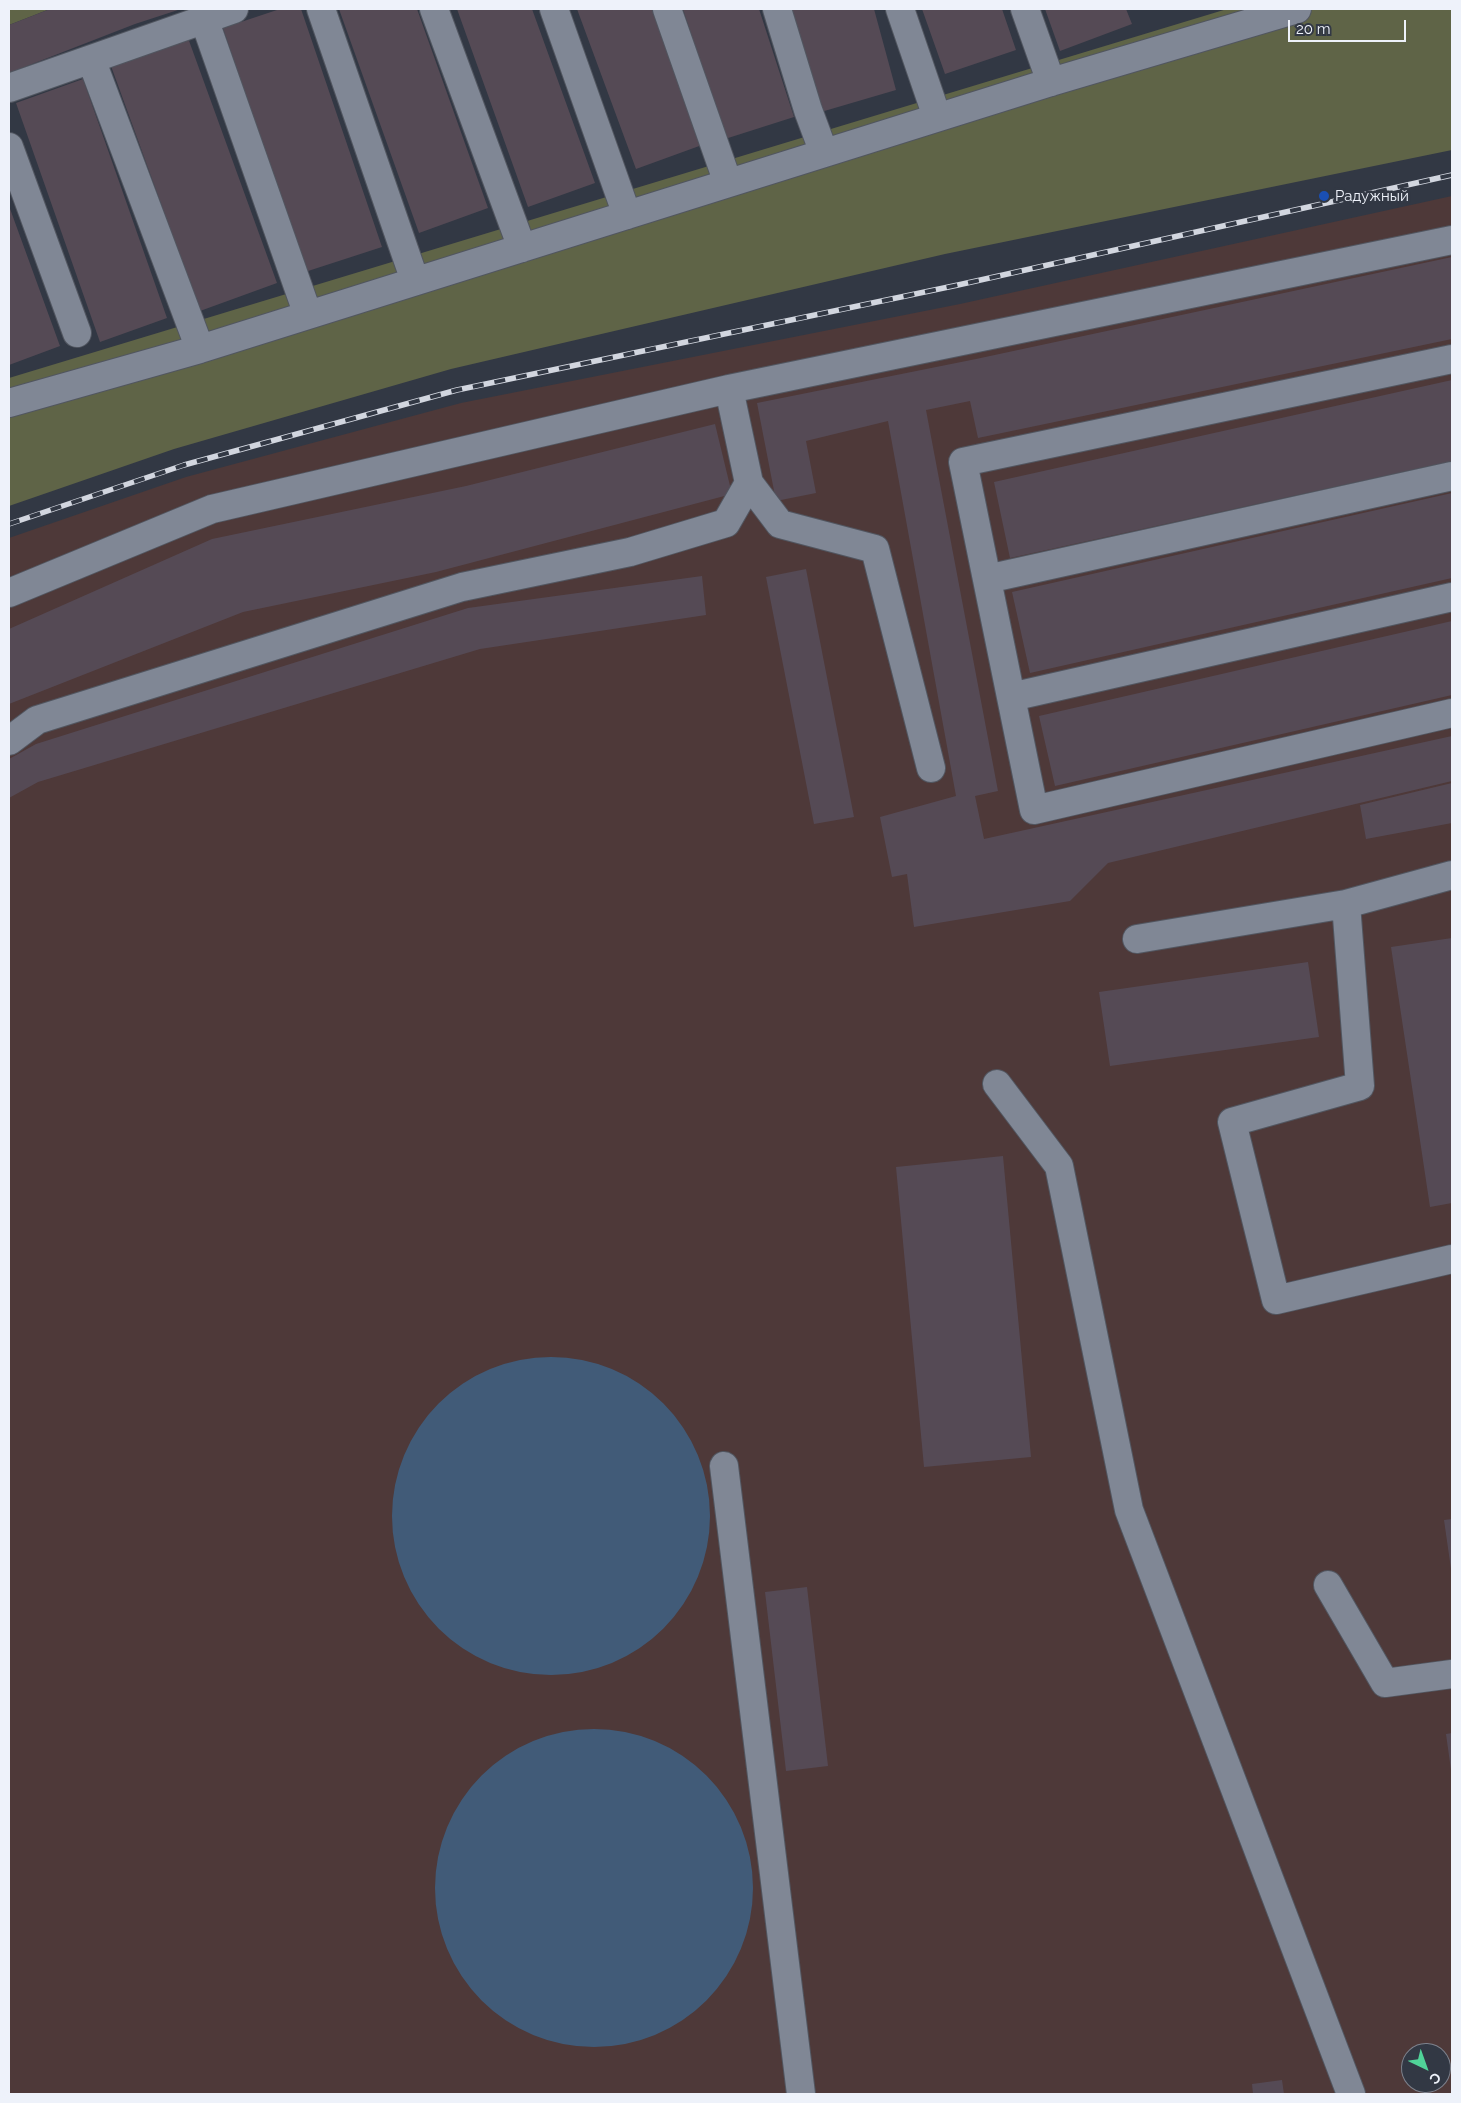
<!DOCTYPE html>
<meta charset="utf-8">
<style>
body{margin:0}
#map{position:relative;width:1461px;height:2103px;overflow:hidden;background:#323844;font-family:Raleway,sans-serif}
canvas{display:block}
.frame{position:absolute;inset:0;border:10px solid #eef2fa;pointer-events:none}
.north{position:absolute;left:1401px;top:2043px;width:50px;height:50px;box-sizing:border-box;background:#323844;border:1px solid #7d828d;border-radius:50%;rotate:138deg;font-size:14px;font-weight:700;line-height:20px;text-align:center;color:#eef2fa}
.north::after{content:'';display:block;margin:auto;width:18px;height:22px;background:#50d398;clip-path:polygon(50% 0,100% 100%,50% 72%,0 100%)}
.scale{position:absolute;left:1288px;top:20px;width:118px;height:22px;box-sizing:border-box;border:2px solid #eef2fa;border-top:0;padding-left:6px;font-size:15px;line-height:18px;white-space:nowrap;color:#eef2fa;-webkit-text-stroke:4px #323844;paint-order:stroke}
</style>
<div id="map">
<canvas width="1461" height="2103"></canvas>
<div class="frame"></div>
<div class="north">С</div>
<div class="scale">20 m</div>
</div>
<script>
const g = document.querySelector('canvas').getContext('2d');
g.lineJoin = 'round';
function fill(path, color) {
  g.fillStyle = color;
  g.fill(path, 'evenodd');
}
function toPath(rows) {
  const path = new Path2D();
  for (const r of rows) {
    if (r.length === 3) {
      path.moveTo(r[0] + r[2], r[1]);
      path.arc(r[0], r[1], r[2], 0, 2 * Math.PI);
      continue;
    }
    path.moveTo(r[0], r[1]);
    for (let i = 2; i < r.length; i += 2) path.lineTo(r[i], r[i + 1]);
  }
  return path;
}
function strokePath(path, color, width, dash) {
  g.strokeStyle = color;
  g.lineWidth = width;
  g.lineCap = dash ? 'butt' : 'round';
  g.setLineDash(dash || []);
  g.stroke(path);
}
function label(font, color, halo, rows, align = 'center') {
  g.font = font + ' Raleway,sans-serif';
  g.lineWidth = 5;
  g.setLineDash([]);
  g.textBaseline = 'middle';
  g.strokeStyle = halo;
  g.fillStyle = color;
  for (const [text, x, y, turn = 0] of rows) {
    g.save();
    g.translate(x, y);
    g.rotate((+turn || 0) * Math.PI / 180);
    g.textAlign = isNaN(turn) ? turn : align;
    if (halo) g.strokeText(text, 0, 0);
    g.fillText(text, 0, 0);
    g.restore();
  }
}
fill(toPath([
 [1452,196,1452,2094,9,2094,9,538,186,477,461,403,960,304],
 [1411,2053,1441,2053,1441,2083,1411,2083]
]), '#4e3939');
fill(toPath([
 [9,9,50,9,9,25],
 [1227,9,1452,9,1452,150,945,254,451,369,174,449,9,506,9,378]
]), '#5f6447');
fill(toPath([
 [551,1516,159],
 [594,1888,159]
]), '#415b78');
fill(toPath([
 [50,9,181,9,135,24,9,73,9,25],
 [280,9,301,9,382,247,305,272,223,28],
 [339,9,417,9,488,208,419,233],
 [457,9,532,9,595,183,528,207],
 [577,9,652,9,702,145,636,169],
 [683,9,759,9,794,117,725,139],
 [792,9,874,9,896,90,821,112],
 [922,9,1002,9,1016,50,945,74],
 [1045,9,1126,9,1132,24,1060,51],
 [188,38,277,283,200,311,111,66],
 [83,79,167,318,100,342,16,103],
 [9,206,60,346,9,365],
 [1452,257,1452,339,978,438,970,401,926,410,998,791,975,796,984,839,1452,736,1452,781,1108,863,1070,901,914,927,907,874,892,877,880,817,956,796,888,421,806,441,816,493,776,501,757,403,976,359],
 [1452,380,1452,461,1010,558,994,482],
 [715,424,732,494,436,572,243,612,9,704,9,629,212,539,466,486],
 [1452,493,1452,578,1030,673,1012,592],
 [806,569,854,817,814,824,766,577],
 [702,576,706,615,480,649,38,782,9,798,9,759,36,744,468,608],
 [1452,621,1452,695,1055,786,1039,716],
 [1452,783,1452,823,1366,839,1360,805],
 [1452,938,1452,1203,1430,1207,1391,947],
 [1308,962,1319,1037,1110,1066,1099,992],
 [1003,1156,1031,1457,924,1467,896,1167],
 [1452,1519,1452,1569,1451,1569,1444,1520],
 [807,1587,828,1766,786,1771,765,1592],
 [1452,1733,1452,1770,1451,1770,1446,1734],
 [1282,2080,1284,2094,1253,2094,1252,2084]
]), '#554a55');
const minor = toPath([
 [321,9,415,281],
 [434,9,522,248],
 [554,9,627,215],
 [667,9,728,183],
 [777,9,808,110,824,153],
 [900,9,937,117],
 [1025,9,1051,82],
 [204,19,308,315],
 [91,59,200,349],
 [9,88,234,9],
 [9,147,77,333],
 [1452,359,963,462,1034,810,1452,713],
 [9,403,200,349,1051,82,1297,9],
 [749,483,780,524,875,549,931,768],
 [987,579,1452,476],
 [9,593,212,509,729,389,1452,240],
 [1011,697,1452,597],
 [9,741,37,720,462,587,630,552,726,523,749,483,729,389],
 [1452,875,1346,904,1360,1086,1232,1122,1276,1300,1452,1259],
 [1137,939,1346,904],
 [997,1084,1059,1166,1129,1510,1351,2094],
 [724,1466,801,2094],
 [1328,1585,1385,1683,1452,1674]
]);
strokePath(minor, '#515660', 30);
strokePath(minor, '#808795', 28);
const rail = toPath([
 [9,524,184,465,457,390,958,285,1452,175]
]);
strokePath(rail, '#d2d6df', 5.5);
strokePath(rail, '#323844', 4, [11]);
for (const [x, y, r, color] of [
 [1324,196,6,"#1a4fb4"]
]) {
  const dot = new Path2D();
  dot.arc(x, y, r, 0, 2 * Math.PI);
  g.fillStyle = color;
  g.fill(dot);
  strokePath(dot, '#323844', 2);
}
label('15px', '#eef2fa', '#323844', [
 ["Радужный",1335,196]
], 'left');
</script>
